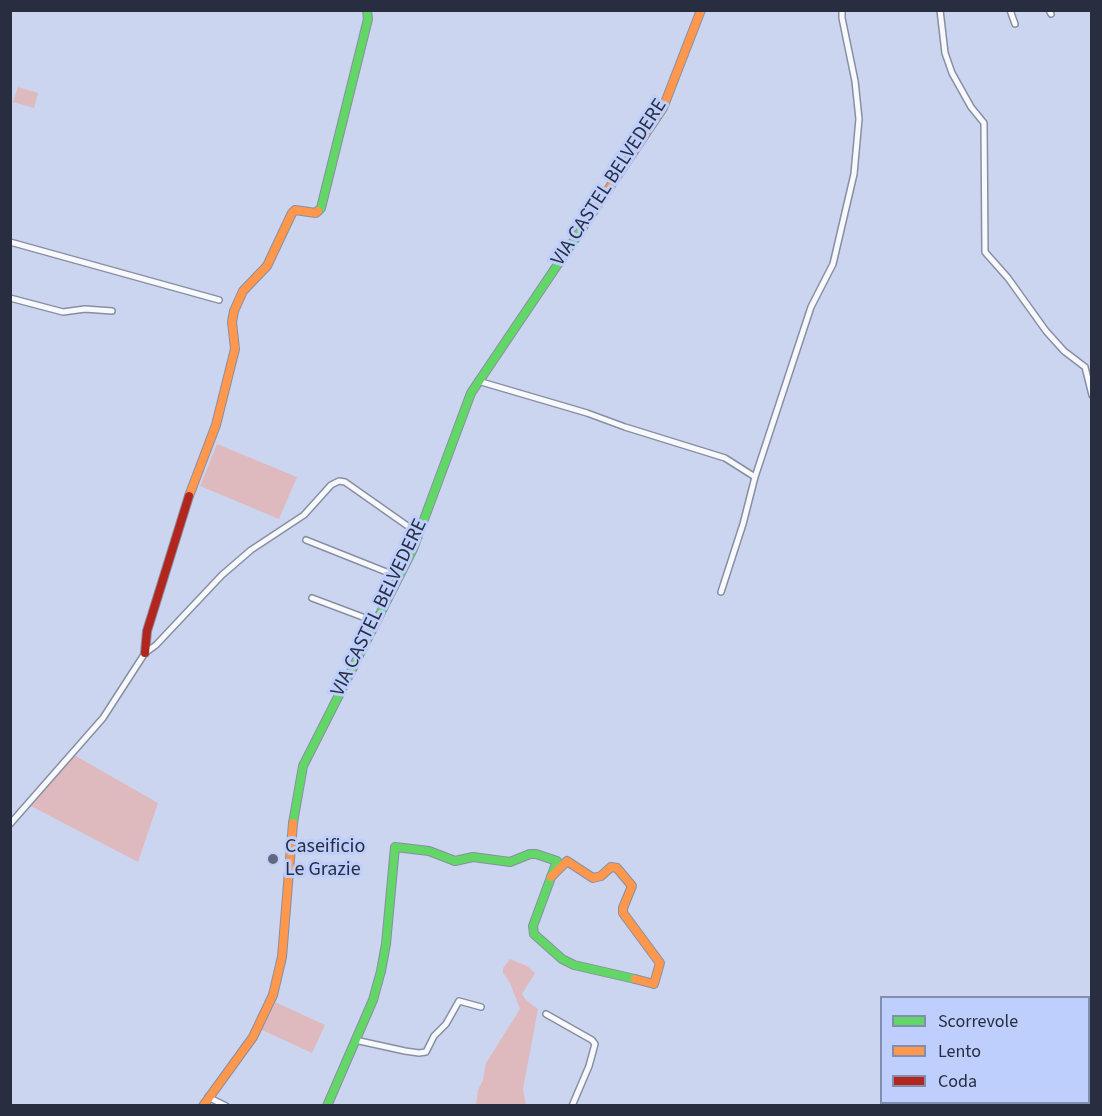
<!DOCTYPE html>
<style>
body{margin:0}
#map{position:relative;width:1102px;height:1116px;overflow:hidden;background:#ccd5ef;font-family:"Source Sans 3",sans-serif}
canvas{display:block}
.frame{position:absolute;inset:0;border:12px solid #282e40;pointer-events:none}
.legend{position:absolute;left:880px;top:996px;width:210px;height:108px;box-sizing:border-box;background:#becefd;border:2px solid #828eb1;margin:0;padding:8px 10px;list-style:none;font-size:18px;color:#282e40}
.legend li{display:flex;align-items:center;gap:12px;height:30px}
.legend b{width:30px;border:2px solid #828eb1}
</style>
<div id="map">
<canvas width="1102" height="1116"></canvas>
<div class="frame"></div>
<ul class="legend">
<li><b style="height:8px;background:#63d668"></b>Scorrevole</li>
<li><b style="height:8px;background:#ff974d"></b>Lento</li>
<li><b style="height:8px;background:#b3261e"></b>Coda</li>
</ul>
</div>
<script>
const g = document.querySelector('canvas').getContext('2d');
g.lineJoin = 'round';
function fill(path, color) {
  g.fillStyle = color;
  g.fill(path, 'evenodd');
}
function toPath(rows) {
  const path = new Path2D();
  for (const r of rows) {
    path.moveTo(r[0], r[1]);
    for (let i = 2; i < r.length; i += 2) path.lineTo(r[i], r[i + 1]);
  }
  return path;
}
function strokePath(path, color, width, dash) {
  g.strokeStyle = color;
  g.lineWidth = width;
  g.lineCap = dash ? 'butt' : 'round';
  g.setLineDash(dash || []);
  g.stroke(path);
}
function label(font, color, halo, rows, align = 'center') {
  g.font = font + ' "Source Sans 3",sans-serif';
  g.lineWidth = 6;
  g.setLineDash([]);
  g.textBaseline = 'middle';
  g.strokeStyle = halo;
  g.fillStyle = color;
  for (const [text, x, y, turn = 0] of rows) {
    g.save();
    g.translate(x, y);
    g.rotate((+turn || 0) * Math.PI / 180);
    g.textAlign = isNaN(turn) ? turn : align;
    if (halo) g.strokeText(text, 0, 0);
    g.fillText(text, 0, 0);
    g.restore();
  }
}
fill(toPath([
 [18,87,38,93,34,108,13,102],
 [217,444,297,477,279,519,200,486],
 [74,755,158,803,138,862,29,805],
 [510,959,527,966,535,973,522,994,526,1000,538,1009,523,1089,526,1105,476,1105,478,1090,483,1080,486,1063,520,1009,510,983,503,973,503,968],
 [275,1002,325,1025,312,1053,262,1030],
 [1089,1062,1091,1062,1091,1105,1038,1105,1038,1103,1088,1102]
]), '#debabf');
const street = toPath([
 [940,10,945,53,952,73,971,107,984,123,985,252,1008,278,1046,331,1064,351,1085,367,1092,395],
 [1010,10,1015,24],
 [1049,10,1051,14],
 [10,242,219,300],
 [10,298,63,312,85,309,112,311],
 [478,381,587,413,625,427,725,458,755,477],
 [306,540,399,577],
 [721,592,743,524,755,477,811,307,833,264,854,174,859,119,855,81,842,18,842,10],
 [312,598,376,622],
 [10,824,103,718,145,653,156,645,222,575,251,550,304,515,331,485,339,481,345,482,419,534],
 [546,1014,592,1040,595,1044,589,1066,572,1106],
 [355,1040,405,1051,419,1053,426,1052,434,1036,446,1024,459,1001,481,1007],
 [208,1097,226,1106]
]);
const fast = toPath([
 [318,211,321,208,368,19,367,10],
 [293,823,303,766,413,549,471,393,583,227],
 [327,1106,373,1000,381,971,386,944,395,847,429,851,455,861,473,857,510,862,530,854,536,854,557,861,533,926,534,934,562,959,574,965,635,979]
]);
const slow = toPath([
 [583,227,663,108,701,10],
 [189,496,216,425,235,349,232,322,234,311,243,291,267,266,292,213,295,210,316,213,318,211],
 [551,877,567,861,593,878,601,876,611,867,617,868,632,886,623,908,623,913,660,963,654,984,635,979],
 [203,1106,253,1037,273,995,282,957,293,823]
]);
const jam = toPath([
 [145,653,147,631,189,496]
]);
strokePath(street, '#888fa2', 8);
strokePath(fast, '#888fa2', 10);
strokePath(slow, '#888fa2', 10);
strokePath(jam, '#888fa2', 10);
strokePath(street, '#f7f9fd', 5);
strokePath(fast, '#63d668', 8);
strokePath(slow, '#ff974d', 8);
strokePath(jam, '#b3261e', 8);
for (const [x, y, r, color] of [
 [273,859,6,"#61687d"]
]) {
  const dot = new Path2D();
  dot.arc(x, y, r, 0, 2 * Math.PI);
  g.fillStyle = color;
  g.fill(dot);
  strokePath(dot, '#becefd', 2);
}
label('20px', '#282e40', '#becefd', [
 ["VIA CASTEL BELVEDERE",610,183,-57],
 ["VIA CASTEL BELVEDERE",380,608,-64]
]);
label('20px', '#282e40', '#becefd', [
 ["Caseificio",285,848],
 ["Le Grazie",285,871]
], 'left');
</script>
